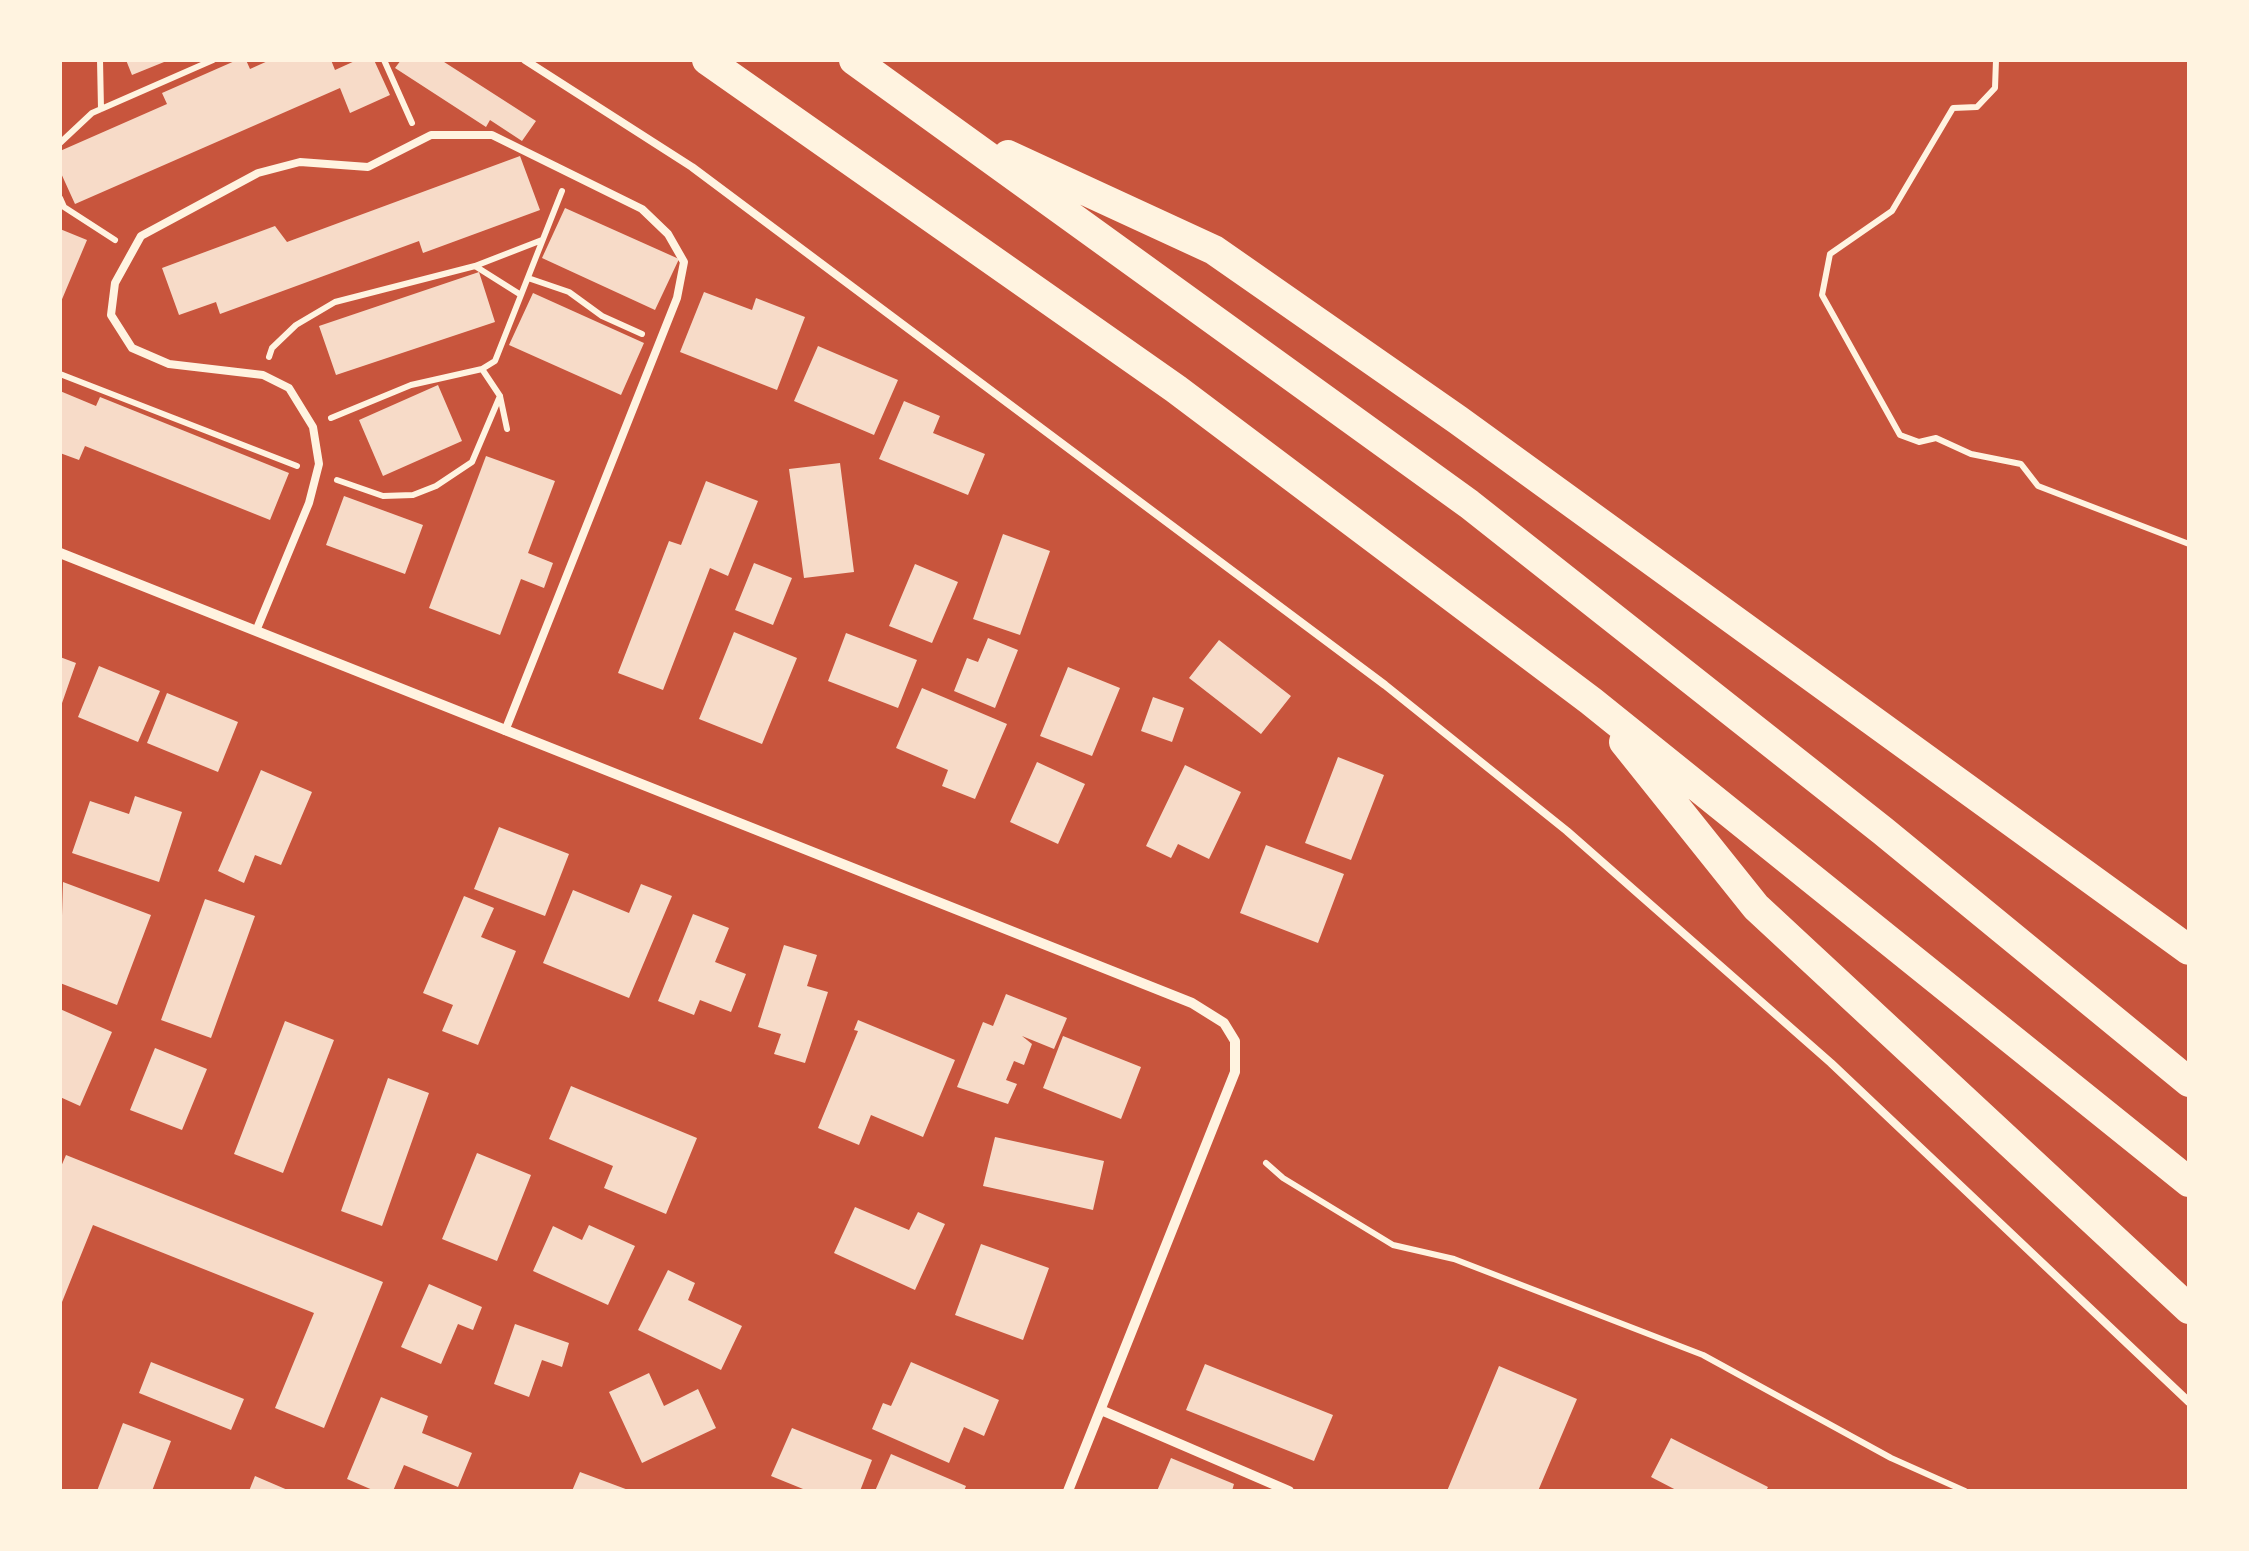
<!DOCTYPE html>
<style>
body{margin:0}
#map{position:relative;width:2249px;height:1551px;overflow:hidden;background:#c8553d;font-family:Rubik,sans-serif}
canvas{display:block}
.frame{position:absolute;inset:0;border:62px solid #fff3e0;pointer-events:none}
</style>
<div id="map">
<canvas width="2249" height="1551"></canvas>
<div class="frame"></div>
</div>
<script>
const g = document.querySelector('canvas').getContext('2d');
g.lineJoin = 'round';
function fill(path, color) {
  g.fillStyle = color;
  g.fill(path, 'evenodd');
}
function toPath(rows) {
  const path = new Path2D();
  for (const r of rows) {
    path.moveTo(r[0], r[1]);
    for (let i = 2; i < r.length; i += 2) path.lineTo(r[i], r[i + 1]);
  }
  return path;
}
function strokePath(path, color, width, dash) {
  g.strokeStyle = color;
  g.lineWidth = width;
  g.lineCap = dash ? 'butt' : 'round';
  g.setLineDash(dash || []);
  g.stroke(path);
}
fill(toPath([
 [126,60,169,60,132,75],
 [237,60,246,60,250,69,270,60,331,60,335,70,357,60,374,60,390,95,350,113,340,88,75,204,60,171,60,151,167,104,162,93],
 [401,60,441,60,536,121,522,141,490,120,486,127,395,68],
 [520,156,540,210,423,253,419,241,220,314,216,302,179,315,162,268,275,226,287,242],
 [565,208,679,259,655,310,542,258],
 [60,229,87,240,60,304],
 [479,272,495,322,336,375,319,326],
 [704,292,752,310,756,298,805,317,777,390,680,352],
 [533,293,644,343,621,395,509,345],
 [818,346,898,380,874,435,794,401],
 [438,385,462,441,383,476,359,420],
 [60,391,96,406,100,397,289,473,270,520,85,446,79,460,60,453],
 [904,401,940,416,933,433,985,454,968,495,879,459],
 [486,456,555,481,528,553,553,563,544,588,521,579,500,635,429,608],
 [840,463,854,572,804,578,789,469],
 [706,481,758,501,728,576,710,568,663,690,618,673,669,541,681,545],
 [344,496,423,525,405,574,326,545],
 [1003,534,1050,551,1020,635,973,619],
 [754,563,792,578,773,625,735,610],
 [915,564,958,582,932,643,889,626],
 [734,632,797,658,762,744,699,719],
 [846,633,917,660,898,708,828,681],
 [988,638,1018,650,995,708,954,691,967,658,978,662],
 [1219,640,1291,696,1261,734,1189,678],
 [60,657,76,663,61,706,60,705],
 [99,666,160,691,138,742,78,717],
 [1068,667,1120,688,1092,756,1040,736],
 [922,688,1007,724,975,799,942,786,948,770,896,748],
 [167,693,238,722,218,772,147,743],
 [1153,697,1184,708,1172,742,1141,731],
 [1338,757,1384,775,1351,860,1305,843],
 [1037,762,1085,784,1058,844,1010,822],
 [1185,765,1241,792,1209,859,1178,844,1171,858,1146,846],
 [261,770,312,792,281,865,255,855,244,883,218,871],
 [135,796,182,812,159,882,72,853,90,801,129,814],
 [499,827,569,854,545,916,474,889],
 [1266,845,1344,874,1318,943,1240,913],
 [63,882,151,915,117,1005,60,983],
 [641,884,672,896,629,998,543,963,573,890,629,913],
 [464,896,494,908,481,937,516,951,478,1045,442,1031,453,1005,423,993],
 [205,899,255,916,211,1038,161,1020],
 [693,914,729,928,715,962,746,974,731,1012,700,1000,694,1015,658,1001],
 [784,945,817,955,807,986,828,992,805,1063,774,1054,781,1034,758,1027],
 [1006,994,1067,1018,1054,1049,1022,1036,1032,1044,1024,1065,1014,1061,1006,1080,1017,1084,1008,1104,957,1087,983,1022,993,1026],
 [60,1009,112,1032,80,1106,60,1097],
 [858,1020,955,1060,923,1137,871,1115,859,1145,818,1128,858,1031,854,1030],
 [285,1021,334,1040,283,1173,234,1154],
 [1063,1036,1141,1067,1121,1119,1043,1088],
 [155,1048,207,1069,182,1130,130,1110],
 [388,1078,429,1093,382,1226,341,1211],
 [571,1086,697,1138,666,1214,604,1188,613,1166,549,1139],
 [995,1137,1104,1161,1093,1210,983,1186],
 [477,1153,531,1175,497,1261,442,1239],
 [66,1155,383,1282,324,1428,275,1408,314,1313,93,1225,60,1307,60,1169],
 [855,1207,909,1230,918,1212,945,1224,915,1290,834,1253],
 [589,1225,635,1246,608,1305,533,1271,553,1226,582,1240],
 [981,1244,1049,1268,1023,1340,955,1315],
 [668,1270,695,1283,688,1300,742,1326,721,1370,638,1330],
 [429,1284,482,1307,473,1330,458,1324,441,1364,401,1347],
 [515,1324,569,1343,562,1367,542,1360,529,1397,494,1384],
 [151,1362,244,1399,231,1430,139,1393],
 [911,1362,999,1400,984,1436,964,1427,949,1463,872,1429,883,1403,891,1406],
 [1205,1364,1333,1415,1314,1461,1186,1410],
 [1499,1366,1577,1399,1538,1491,1447,1491],
 [649,1373,664,1406,698,1389,716,1428,642,1463,609,1392],
 [381,1397,428,1416,422,1433,472,1453,458,1487,404,1465,393,1491,375,1491,347,1479],
 [123,1423,171,1441,152,1491,97,1491],
 [792,1428,872,1460,860,1491,808,1491,771,1476],
 [1671,1438,1768,1487,1766,1491,1678,1491,1651,1477],
 [891,1454,966,1486,964,1491,875,1491],
 [1171,1458,1234,1484,1232,1491,1157,1491],
 [580,1472,631,1491,572,1491],
 [255,1476,290,1491,249,1491]
]), '#f7dbc8');
strokePath(toPath([
 [100,60,101,109],
 [384,60,412,123],
 [1996,60,1995,88,1977,107,1953,108,1892,211,1830,254,1822,295,1900,435,1919,442,1936,438,1971,454,2021,464,2038,486,2189,544],
 [60,143,92,113,213,60],
 [60,198,64,207,115,240],
 [528,278,569,292,602,316,642,334],
 [521,295,475,266,542,240],
 [269,357,272,348,296,325,335,302,475,266],
 [60,374,297,466],
 [331,418,411,385,482,369],
 [507,429,500,396,482,369,495,361,562,191],
 [337,480,383,496,413,495,436,486,472,462,500,396],
 [1266,1163,1283,1178,1393,1245,1454,1259,1703,1355,1891,1458,1965,1491]
]), '#fff3e0', 6);
strokePath(toPath([
 [525,60,692,167,1385,685,1567,831,1831,1063,2189,1402],
 [256,631,309,503,319,464,313,427,289,388,263,375,169,364,132,348,111,315,115,283,141,236,258,173,300,162,368,167,431,135,492,135,642,209,668,234,684,262,677,298,505,731]
]), '#fff3e0', 8);
strokePath(toPath([
 [60,553,1192,1003,1224,1023,1235,1041,1235,1072,1068,1491],
 [1101,1410,1289,1491]
]), '#fff3e0', 10);
strokePath(toPath([
 [707,60,1176,389,1591,701,2189,1182],
 [854,60,1469,504,1883,831,2189,1082],
 [1008,155,1214,250,1458,420,2189,950],
 [1624,742,1756,907,2189,1309]
]), '#fff3e0', 30);
</script>
